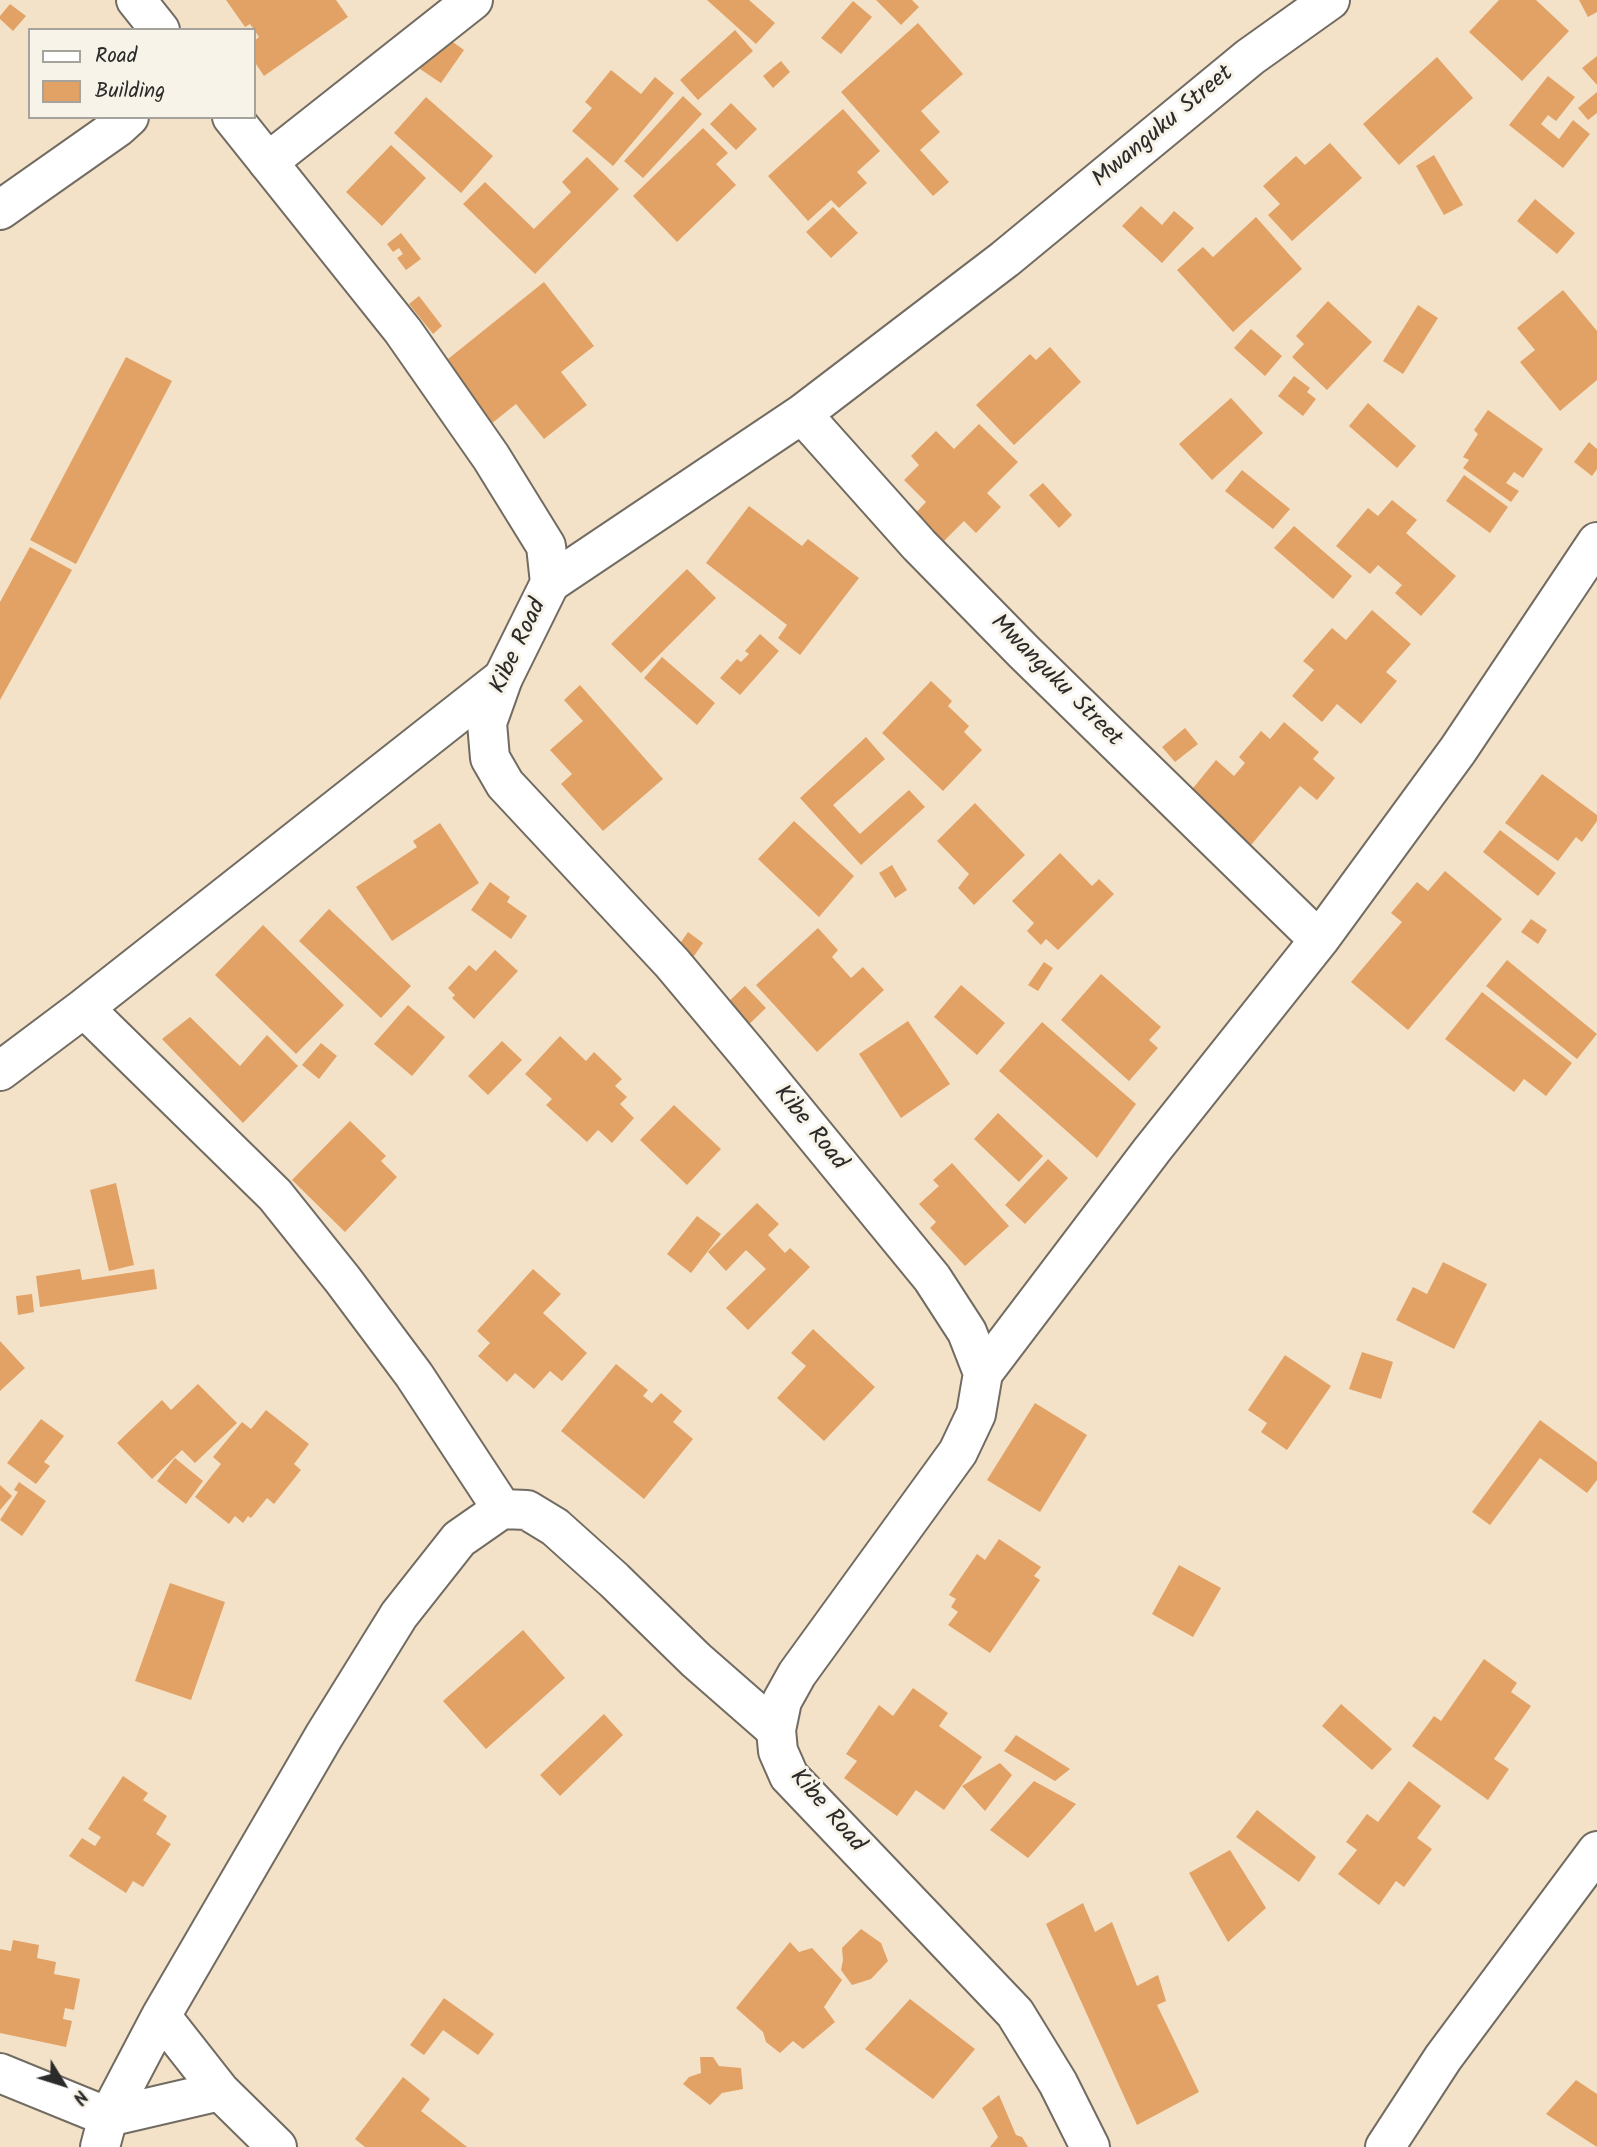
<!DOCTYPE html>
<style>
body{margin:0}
#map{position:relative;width:1597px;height:2147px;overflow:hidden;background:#f3e2c8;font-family:Kalam,sans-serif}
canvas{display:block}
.legend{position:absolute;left:28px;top:28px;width:228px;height:91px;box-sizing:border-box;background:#f7f3e8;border:2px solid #a5a39c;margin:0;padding:9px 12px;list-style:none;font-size:21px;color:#2b2b2b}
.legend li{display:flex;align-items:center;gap:14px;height:35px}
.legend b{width:35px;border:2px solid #a5a39c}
.north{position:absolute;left:28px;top:2049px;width:70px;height:70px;-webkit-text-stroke:5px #f7f3e8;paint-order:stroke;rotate:128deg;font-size:19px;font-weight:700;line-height:28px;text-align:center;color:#2b2b2b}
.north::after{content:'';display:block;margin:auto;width:24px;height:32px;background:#2b2b2b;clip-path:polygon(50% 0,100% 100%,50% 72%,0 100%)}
</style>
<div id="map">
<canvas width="1597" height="2147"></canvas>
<ul class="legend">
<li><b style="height:9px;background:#fff"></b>Road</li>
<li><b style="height:19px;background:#e2a265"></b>Building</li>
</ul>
<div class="north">N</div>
</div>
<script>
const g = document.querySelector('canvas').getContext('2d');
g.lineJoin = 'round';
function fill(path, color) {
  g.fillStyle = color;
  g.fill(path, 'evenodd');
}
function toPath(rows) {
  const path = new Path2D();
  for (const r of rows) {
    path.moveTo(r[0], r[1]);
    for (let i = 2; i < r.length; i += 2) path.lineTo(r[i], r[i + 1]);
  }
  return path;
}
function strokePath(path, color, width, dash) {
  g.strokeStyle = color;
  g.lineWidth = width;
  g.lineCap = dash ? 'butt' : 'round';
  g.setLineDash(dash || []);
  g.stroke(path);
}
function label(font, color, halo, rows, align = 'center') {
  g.font = font + ' Kalam,sans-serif';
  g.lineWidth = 6;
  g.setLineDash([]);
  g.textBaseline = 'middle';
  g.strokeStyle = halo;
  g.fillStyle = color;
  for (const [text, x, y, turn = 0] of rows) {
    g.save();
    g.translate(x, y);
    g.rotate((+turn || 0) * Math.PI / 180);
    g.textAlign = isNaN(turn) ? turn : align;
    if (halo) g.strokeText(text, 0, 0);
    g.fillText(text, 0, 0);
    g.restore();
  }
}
fill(toPath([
 [226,0,336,0,348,17,264,76,254,61,254,41,259,37,250,24,245,27],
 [707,0,749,0,775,23,756,44],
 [876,0,912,0,919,7,901,25],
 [1499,0,1536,0,1569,31,1522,81,1469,32],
 [1579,0,1597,0,1597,12,1588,17],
 [853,1,872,17,841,54,821,38],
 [10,4,26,16,13,31,0,19,0,16],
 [918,23,963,74,921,111,940,132,920,150,949,182,933,196,841,92],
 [735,30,753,51,698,100,680,80],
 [443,35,464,50,441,83,420,69],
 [1597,56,1597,85,1582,68],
 [1437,57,1473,98,1399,165,1363,124],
 [781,61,790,72,773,88,763,76],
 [611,70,641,94,655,77,674,93,613,166,572,131,592,108,585,102],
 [1548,76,1575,97,1556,121,1548,115,1541,124,1559,139,1573,120,1590,134,1563,168,1509,125],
 [1597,92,1597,113,1588,120,1578,108],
 [683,96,702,114,643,178,624,161],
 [426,97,493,156,461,193,394,133],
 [731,103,757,129,736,150,710,124],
 [843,109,880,151,857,172,867,183,839,208,831,200,808,221,768,176],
 [703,128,728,153,716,164,736,185,677,242,633,196],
 [1330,143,1362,178,1292,241,1268,215,1280,204,1263,186,1296,156,1305,165],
 [391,145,426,178,382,226,346,192],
 [1434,155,1463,205,1444,215,1416,166],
 [587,157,619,189,535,274,463,204,485,182,534,229,571,192,562,182],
 [1535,199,1575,233,1557,254,1517,221],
 [1141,206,1162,225,1174,211,1194,228,1162,263,1122,226],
 [833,207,858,233,831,258,806,232],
 [1256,217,1302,269,1233,332,1177,270,1203,247,1213,257],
 [401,233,421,259,406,270,397,258,403,254,399,248,393,252,387,244],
 [544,282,594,346,561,372,587,405,544,439,516,404,491,424,443,363],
 [1563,290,1597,331,1597,380,1560,411,1520,362,1535,350,1517,328],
 [419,296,442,326,433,334,409,304],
 [1328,301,1372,342,1327,390,1292,357,1304,344,1296,336],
 [1418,305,1438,318,1403,374,1383,361],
 [1251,329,1282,356,1265,376,1234,348],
 [1050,347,1081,382,1014,445,976,405,1030,354,1036,360],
 [126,357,172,381,76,564,30,540],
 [1294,376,1310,388,1307,392,1316,399,1303,416,1278,396],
 [1231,398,1263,433,1212,480,1179,444],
 [1368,403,1416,446,1397,468,1349,426],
 [1488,410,1543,449,1523,478,1514,472,1506,483,1519,491,1511,502,1463,468,1469,460,1463,457,1478,434,1474,430],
 [979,424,1018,462,987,493,1001,507,976,533,964,521,940,545,912,517,926,502,904,480,919,465,911,456,936,431,954,449],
 [1589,442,1597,449,1597,469,1592,476,1574,462],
 [1242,470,1290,509,1273,529,1225,491],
 [1464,475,1508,507,1490,533,1446,501],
 [1043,483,1072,515,1059,528,1029,495],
 [1392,500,1417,520,1406,533,1456,576,1421,616,1395,593,1402,585,1378,565,1370,574,1336,546,1368,508,1378,516],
 [749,506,802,546,808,539,859,578,800,655,778,638,787,625,706,563],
 [1294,526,1352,576,1333,599,1274,548],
 [30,547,72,570,0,700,0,602],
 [687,569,716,598,641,673,611,644],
 [1372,610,1411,644,1386,672,1397,681,1361,724,1337,704,1322,722,1292,696,1314,670,1303,661,1332,628,1346,640],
 [760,634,779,651,740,695,720,678,737,659,741,662,749,654,745,651],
 [662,657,715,703,697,725,644,678],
 [931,681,952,701,948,706,969,726,964,732,982,750,943,791,882,733],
 [580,685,663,779,603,831,561,784,572,774,550,750,583,721,564,700],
 [1284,722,1319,752,1313,759,1335,778,1317,800,1300,786,1247,850,1185,798,1216,760,1234,776,1245,763,1239,757,1261,731,1270,739],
 [1185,728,1198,744,1175,762,1162,747],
 [866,737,885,759,833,805,860,834,909,790,925,807,861,865,800,798],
 [1542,774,1597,815,1597,821,1582,842,1576,837,1558,861,1505,823],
 [975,803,1025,855,974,905,958,888,969,874,937,841],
 [794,821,854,876,819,917,758,859],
 [440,823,479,883,392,941,356,887,417,847,413,841],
 [1500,830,1556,873,1538,896,1483,852],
 [1060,853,1092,886,1099,879,1114,894,1058,950,1046,939,1041,945,1027,931,1034,923,1012,901],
 [892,865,907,890,895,898,879,873],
 [1445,871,1502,919,1408,1030,1351,982,1402,922,1391,913,1417,882,1428,891],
 [490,882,510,897,507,902,527,916,511,939,471,910],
 [329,909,411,986,381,1018,299,941],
 [1531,919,1547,930,1538,944,1521,932],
 [263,925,344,1005,296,1054,215,975],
 [818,928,838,950,832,957,851,978,863,967,884,990,817,1052,756,985],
 [688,932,703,943,692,959,677,948],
 [495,950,518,971,474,1019,452,998,455,995,448,988,469,965,476,971],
 [1507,960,1597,1034,1577,1059,1486,986],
 [1044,962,1053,968,1038,991,1028,985],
 [1101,974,1161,1027,1149,1040,1158,1048,1129,1081,1061,1020],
 [961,985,1005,1023,977,1055,934,1017],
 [745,986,766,1008,745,1028,724,1006],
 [1482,992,1572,1063,1546,1096,1524,1079,1514,1092,1445,1039],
 [408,1005,445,1037,412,1076,374,1044],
 [190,1017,240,1066,267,1035,298,1066,243,1123,162,1039],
 [908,1021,950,1084,901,1118,859,1054],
 [1042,1022,1136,1104,1097,1158,999,1071],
 [560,1036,586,1061,594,1052,622,1079,615,1086,627,1097,620,1104,634,1118,612,1143,598,1130,587,1142,546,1105,552,1099,525,1074],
 [502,1041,522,1060,488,1095,468,1076],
 [321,1043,337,1056,319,1079,302,1065],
 [674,1105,721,1149,687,1185,640,1140],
 [998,1113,1043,1156,1019,1182,974,1139],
 [350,1121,386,1156,381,1161,397,1177,345,1232,292,1180],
 [1048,1159,1068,1178,1025,1224,1005,1205],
 [952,1163,1009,1226,965,1266,930,1228,936,1222,919,1204,939,1186,933,1180],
 [116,1183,134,1265,109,1271,90,1190],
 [757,1203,779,1224,768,1235,785,1253,790,1248,810,1267,748,1330,726,1308,766,1269,746,1250,726,1271,708,1252],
 [697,1216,721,1234,691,1273,667,1254],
 [1443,1262,1487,1284,1454,1349,1396,1320,1413,1287,1427,1294],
 [80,1269,82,1280,154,1269,157,1289,40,1307,36,1276],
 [533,1269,561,1294,543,1313,587,1353,562,1381,550,1371,534,1389,515,1373,507,1382,478,1356,490,1343,477,1331],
 [32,1294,34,1312,18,1315,16,1296],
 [813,1329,875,1387,824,1441,777,1398,806,1366,791,1353],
 [0,1341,25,1368,0,1391],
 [1362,1352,1393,1362,1381,1399,1349,1389],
 [1285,1355,1331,1386,1287,1450,1261,1432,1267,1423,1248,1410],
 [616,1364,648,1390,643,1396,652,1403,661,1393,682,1411,673,1422,693,1439,644,1499,561,1431],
 [198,1384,237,1423,195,1463,182,1450,152,1479,117,1443,162,1400,171,1410],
 [1035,1403,1087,1435,1040,1512,987,1480],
 [266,1410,309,1444,294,1464,301,1470,274,1504,267,1498,251,1518,248,1516,243,1523,235,1516,229,1524,195,1497,221,1464,213,1457,242,1422,251,1429],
 [41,1419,64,1436,44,1462,50,1466,36,1484,7,1463],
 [1540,1420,1597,1462,1597,1480,1587,1493,1540,1458,1490,1525,1472,1512],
 [175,1458,203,1481,186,1504,157,1481],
 [19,1482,46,1501,22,1536,0,1520,18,1492,14,1490],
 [0,1485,12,1496,0,1510],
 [999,1539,1041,1567,1034,1576,1040,1580,990,1653,948,1625,958,1612,951,1607,956,1599,949,1595,977,1554,985,1560],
 [1179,1565,1221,1588,1193,1637,1152,1614],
 [170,1583,225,1602,191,1700,135,1681],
 [523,1630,565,1678,486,1749,443,1701],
 [1484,1659,1517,1683,1511,1692,1531,1706,1494,1759,1509,1769,1488,1800,1412,1746,1434,1716,1441,1721],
 [913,1688,948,1713,939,1726,982,1757,944,1810,916,1790,897,1816,844,1778,857,1761,846,1754,879,1705,893,1716],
 [1341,1704,1392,1749,1372,1770,1322,1726],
 [604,1714,623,1735,560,1796,540,1775],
 [1016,1735,1070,1769,1055,1781,1004,1751],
 [1000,1763,1012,1775,985,1811,962,1786],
 [123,1776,148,1793,143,1800,167,1816,156,1834,171,1844,143,1887,133,1881,126,1893,69,1856,82,1838,95,1846,101,1837,88,1829],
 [1034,1781,1076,1804,1028,1858,990,1830],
 [1409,1781,1441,1806,1417,1838,1432,1849,1404,1887,1396,1881,1379,1905,1338,1874,1357,1850,1346,1842,1367,1814,1378,1822],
 [1257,1810,1316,1857,1299,1882,1236,1837],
 [1230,1850,1266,1908,1228,1942,1189,1873],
 [1083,1903,1095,1932,1112,1922,1137,1986,1158,1975,1166,2001,1157,2005,1199,2092,1137,2125,1046,1924],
 [861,1929,881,1943,888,1961,871,1979,852,1985,841,1970,843,1960,842,1948],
 [13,1940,39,1945,37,1958,56,1962,54,1974,80,1979,74,2010,65,2008,63,2019,72,2021,66,2047,0,2033,0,1949,11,1951],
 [790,1942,799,1952,812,1948,842,1980,824,2007,835,2022,803,2049,793,2041,780,2053,766,2042,763,2032,736,2008],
 [444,1998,494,2034,478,2055,443,2030,424,2055,410,2045],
 [910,1999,975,2049,933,2099,865,2049],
 [700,2057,713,2057,719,2066,741,2068,743,2089,722,2093,710,2105,683,2084,689,2077,701,2073],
 [403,2077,430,2099,421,2111,467,2147,365,2147,355,2139],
 [1576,2080,1597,2094,1597,2147,1546,2114],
 [999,2095,1016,2135,1022,2137,1028,2147,990,2147,998,2137,982,2108]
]), '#e2a265');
const street = toPath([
 [268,162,473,0],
 [0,210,118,127,129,117],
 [802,414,919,545,1024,652,1319,940],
 [550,583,802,414,1005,259,1250,57,1330,0],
 [84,1008,275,1195,343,1280,414,1375,502,1509],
 [0,1071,84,1008,503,678],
 [983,1373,1152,1150,1319,940,1458,750,1597,542],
 [161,2016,220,2091,277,2147],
 [0,2073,108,2117,220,2091],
 [100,2147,108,2117,161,2016,324,1736,399,1615,459,1539,502,1509,527,1510,555,1527,614,1580,696,1660,776,1730],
 [1385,2147,1443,2058,1597,1851]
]);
const secondary = toPath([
 [136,0,160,30],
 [232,117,403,331,491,457,546,546,550,583,503,678,487,723,490,758,505,784,672,963,750,1056,932,1278,967,1332,983,1373,976,1414,958,1452,797,1674,782,1701,776,1730,778,1751,789,1776,1015,2013,1058,2083,1090,2147]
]);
strokePath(street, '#716b62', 42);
strokePath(secondary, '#716b62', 42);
strokePath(street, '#fff', 38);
strokePath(secondary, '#fff', 38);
label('24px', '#2b2b2b', '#f7f3e8', [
 ["Mwanguku Street",1164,128,-40],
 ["Kibe Road",520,647,-65],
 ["Mwanguku Street",1055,682,45],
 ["Kibe Road",809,1129,51],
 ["Kibe Road",826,1812,49]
]);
</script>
